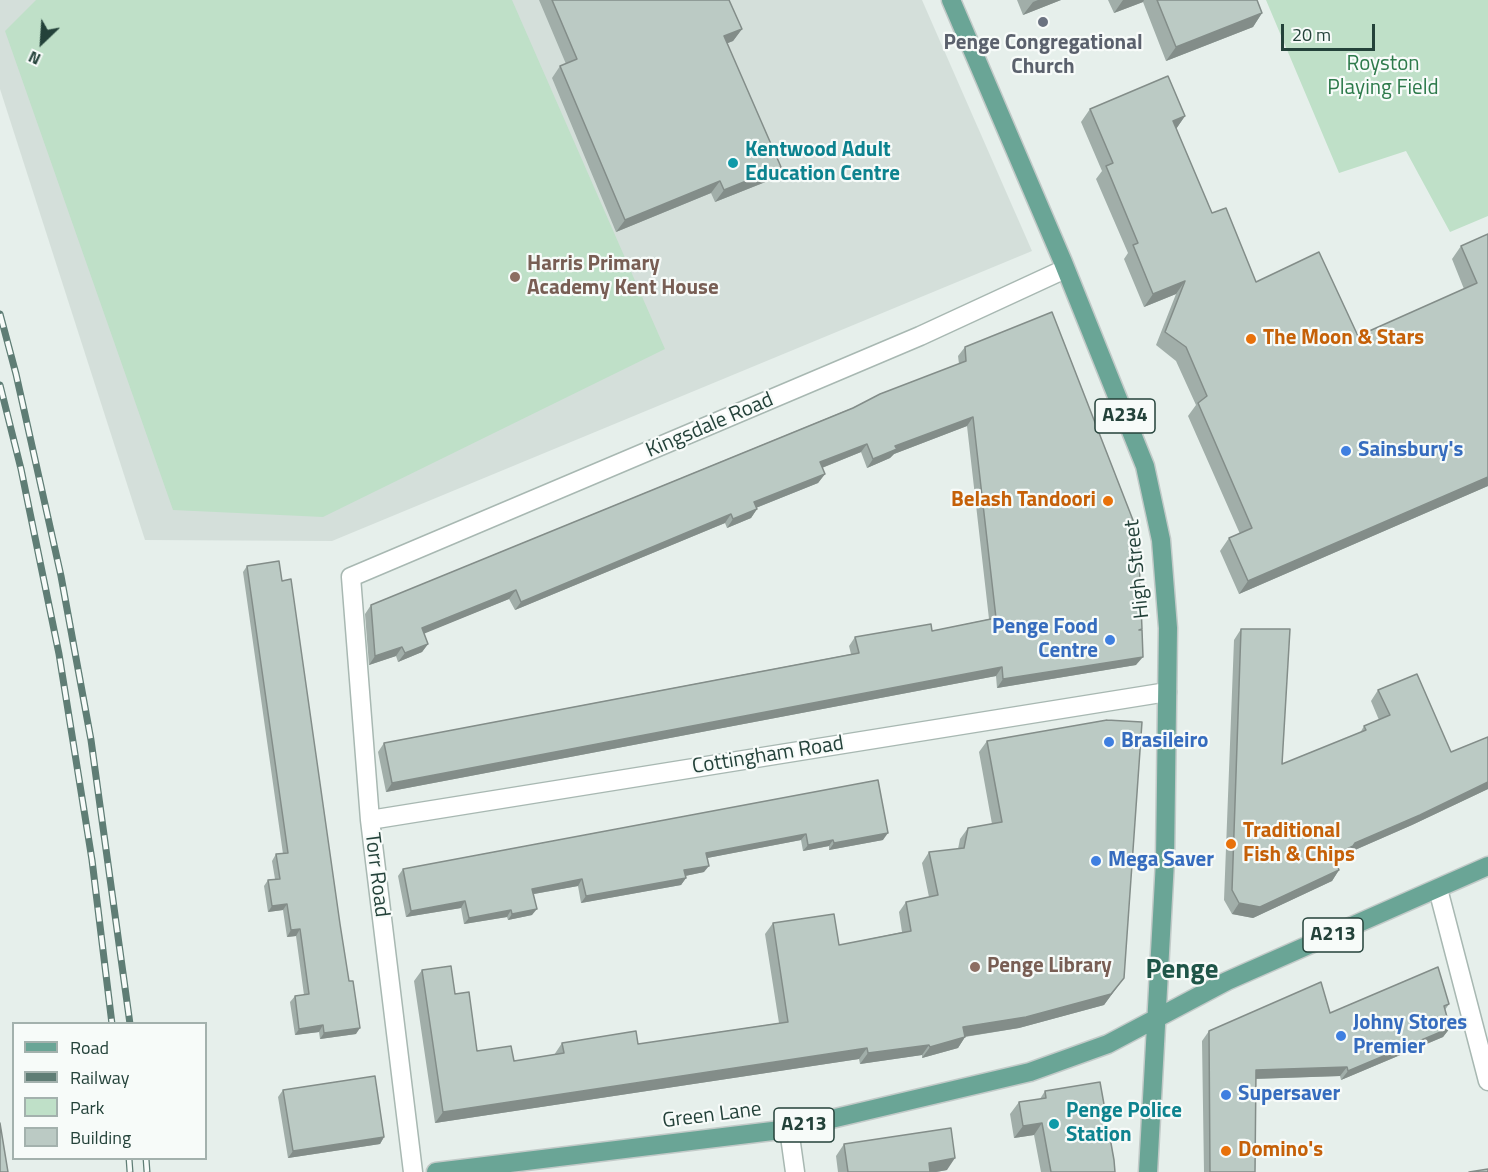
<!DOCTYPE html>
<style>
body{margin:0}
#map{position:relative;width:1488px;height:1172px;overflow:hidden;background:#e6efeb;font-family:"Titillium Web",sans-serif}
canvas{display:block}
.legend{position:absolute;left:12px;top:1022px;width:195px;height:138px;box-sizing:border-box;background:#f7fbf9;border:2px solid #a3b1ad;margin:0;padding:8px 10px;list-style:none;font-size:18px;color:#24423a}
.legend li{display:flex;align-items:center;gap:12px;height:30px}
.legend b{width:30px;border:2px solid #a3b1ad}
.north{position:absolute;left:12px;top:12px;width:60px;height:60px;-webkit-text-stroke:4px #f7fbf9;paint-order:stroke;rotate:205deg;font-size:16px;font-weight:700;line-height:24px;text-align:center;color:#24423a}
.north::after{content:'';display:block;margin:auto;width:21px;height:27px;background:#24423a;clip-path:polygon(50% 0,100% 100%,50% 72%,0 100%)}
.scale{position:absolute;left:1281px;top:24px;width:94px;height:27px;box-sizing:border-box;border:3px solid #24423a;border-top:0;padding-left:8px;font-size:18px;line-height:21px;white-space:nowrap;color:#24423a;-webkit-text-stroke:4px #f7fbf9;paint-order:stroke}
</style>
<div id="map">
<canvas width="1488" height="1172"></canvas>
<ul class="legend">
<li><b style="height:8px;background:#6aa596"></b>Road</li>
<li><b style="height:8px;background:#5f7d75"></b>Railway</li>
<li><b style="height:16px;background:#bfe0c8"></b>Park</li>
<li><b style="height:16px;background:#bbcac4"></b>Building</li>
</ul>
<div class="north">N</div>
<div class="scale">20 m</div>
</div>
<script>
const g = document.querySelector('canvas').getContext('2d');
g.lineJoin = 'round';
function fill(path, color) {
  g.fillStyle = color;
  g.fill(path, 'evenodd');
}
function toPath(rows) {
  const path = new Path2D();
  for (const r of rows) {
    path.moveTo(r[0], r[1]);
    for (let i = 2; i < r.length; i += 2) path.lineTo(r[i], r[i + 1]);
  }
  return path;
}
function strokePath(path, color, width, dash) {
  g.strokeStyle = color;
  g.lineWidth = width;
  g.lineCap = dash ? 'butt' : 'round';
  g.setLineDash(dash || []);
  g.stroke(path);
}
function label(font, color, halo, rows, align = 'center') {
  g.font = font + ' "Titillium Web",sans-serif';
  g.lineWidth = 4.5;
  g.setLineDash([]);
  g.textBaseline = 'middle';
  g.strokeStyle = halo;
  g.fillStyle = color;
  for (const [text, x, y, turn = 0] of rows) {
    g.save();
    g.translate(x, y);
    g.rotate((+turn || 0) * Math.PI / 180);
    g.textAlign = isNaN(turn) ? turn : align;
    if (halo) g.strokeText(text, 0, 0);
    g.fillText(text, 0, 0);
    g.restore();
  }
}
fill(toPath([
 [0,0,922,0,1032,251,332,541,145,540,0,89]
]), '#d4dfda');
fill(toPath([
 [36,0,512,0,665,349,323,517,173,510,5,31],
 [1266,0,1488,0,1488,216,1450,232,1406,151,1339,173]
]), '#bfe0c8');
const minor = toPath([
 [370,820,1167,692],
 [1438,889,1488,1081],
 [789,1129,795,1172],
 [413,1172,370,820,351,577,920,336,1065,269]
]);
const primary = toPath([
 [951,0,1063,262,1145,466,1161,540,1168,628,1165,861,1148,1172],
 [436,1172,789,1129,1030,1072,1108,1044,1227,981,1488,866]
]);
strokePath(minor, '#a8b8b2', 21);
strokePath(primary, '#c2cac8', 21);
strokePath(minor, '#fff', 18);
strokePath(primary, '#6aa596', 18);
const rail = toPath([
 [0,314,16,374,61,576,91,740,130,1024],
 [0,385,21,469,59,654,92,860,112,1024],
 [129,1158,130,1172],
 [146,1158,147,1172]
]);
strokePath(rail, '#5f7d75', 7);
strokePath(rail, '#f7fbf9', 4.5, [14]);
fill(toPath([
 [539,0,729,0,742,29,733,41,727,43,773,179,715,202,711,193,616,232,552,78,560,66,566,64],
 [1017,0,1061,0,1023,15],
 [1108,0,1257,0,1262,13,1253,27,1166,61,1143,2,1114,13],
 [1090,109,1185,116,1176,129,1212,213,1256,282,1358,336,1464,289,1452,259,1461,246,1488,234,1488,486,1239,594,1220,551,1229,538,1240,534,1188,416,1196,405,1176,361,1156,345,1176,294,1144,307,1124,259,1128,253,1096,179,1102,171,1081,122],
 [965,347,1141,630,1136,665,997,688,996,676,386,792,378,752,384,743,851,654,849,646,855,637,932,631,989,619,967,426,894,454,890,458,867,468,861,452,822,468,825,474,818,483,756,508,757,509,751,518,727,528,725,523,515,610,509,599,424,633,428,644,422,652,398,662,396,656,369,665,365,614,371,605,959,364,958,356],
 [247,566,356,1034,320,1039,319,1032,295,1035,290,1002,295,996,304,995,296,936,287,937,283,910,268,912,264,886,268,880,275,879,272,861,276,854,283,854,243,572],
 [1241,629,1282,764,1360,733,1364,726,1379,720,1371,701,1378,690,1451,752,1488,737,1488,789,1412,825,1348,853,1345,857,1336,862,1339,870,1332,881,1253,918,1232,914,1224,900,1234,640],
 [987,741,1116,988,1104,1005,1019,1028,965,1037,958,1048,922,1058,922,1055,860,1064,859,1059,435,1123,414,981,422,970,455,994,477,1051,514,1061,554,1055,562,1043,638,1044,779,1023,765,934,773,923,839,945,902,932,899,912,906,902,929,897,922,863,929,852,958,849,960,839,968,828,992,824,979,752],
 [878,780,883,840,829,850,829,846,803,851,801,840,707,858,704,872,685,876,686,878,681,885,581,903,578,886,534,894,532,915,508,920,507,917,464,924,461,908,406,917,398,876,403,869],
 [1449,1004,1445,1010,1450,1028,1443,1037,1341,1080,1340,1076,1256,1079,1255,1172,1204,1172,1202,1041,1209,1031,1330,1013],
 [283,1090,384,1137,380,1144,288,1158,278,1097],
 [1045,1091,1115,1172,1041,1172,1034,1135,1014,1138,1010,1114,1019,1102,1040,1099],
 [844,1144,947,1170,936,1172,838,1172,836,1156]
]), '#a1aea9');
fill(toPath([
 [1038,0,1061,0,1023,15,1033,2],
 [1123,0,1144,0,1143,2,1114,13],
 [1262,13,1253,27,1166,61,1176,47],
 [742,29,733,41,716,48,724,36],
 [1185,116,1176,129,1173,121],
 [781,167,773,179,715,202,724,190],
 [720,181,711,193,616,232,625,220],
 [1185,281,1176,294,1144,307,1153,294],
 [973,417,967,426,894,454,890,458,867,468,873,459,895,446],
 [867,444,861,452,814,471,820,462],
 [825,474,818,483,748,511,754,502],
 [1488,477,1488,486,1239,594,1248,581],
 [757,509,751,518,727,528,733,519],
 [731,514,725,523,515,610,521,602],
 [516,590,509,599,416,637,422,628],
 [428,644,422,652,398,662,405,653],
 [402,647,396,656,369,665,375,656],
 [1143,657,1136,665,997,688,1003,679],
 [1002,667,996,676,386,792,392,783],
 [1488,782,1488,789,1412,825,1348,853,1345,857,1325,867,1333,856,1355,843],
 [888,833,883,840,829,850,834,843],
 [806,834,801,840,702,859,706,853],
 [833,840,829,846,803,851,808,845],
 [709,866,704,872,680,877,684,870],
 [1339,870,1332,881,1253,918,1232,914,1239,903],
 [686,878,681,885,581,903,586,896],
 [582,879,578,886,528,895,532,889],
 [465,901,461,908,406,917,411,911],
 [287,904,283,910,268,912,272,906],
 [537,909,532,915,508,920,512,914],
 [511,910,507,917,464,924,469,918],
 [300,929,296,936,287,937,291,930],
 [1124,978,1104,1005,1019,1028,956,1038,963,1027],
 [323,1025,319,1032,295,1035,299,1029],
 [360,1028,356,1034,320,1039,324,1033],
 [1450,1028,1443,1037,1341,1080,1348,1071],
 [965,1037,958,1048,922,1058,930,1047],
 [929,1045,922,1055,860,1064,868,1053],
 [867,1048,859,1059,435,1123,443,1112],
 [1347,1067,1340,1076,1249,1079,1256,1070],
 [1042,1123,1034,1135,1014,1138,1023,1126],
 [384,1137,380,1144,288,1158,293,1151],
 [955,1158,947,1170,936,1172,922,1172,929,1163]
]), '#838d89');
const building = toPath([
 [552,0,729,0,742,29,724,36,781,167,724,190,720,181,625,220,560,66,577,59,552,0],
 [1157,0,1257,0,1262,13,1176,47,1157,0],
 [1168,76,1185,116,1173,121,1212,213,1226,208,1256,282,1319,252,1358,336,1477,283,1461,246,1488,234,1488,477,1248,581,1229,538,1252,528,1198,403,1207,396,1186,347,1165,332,1185,281,1153,294,1133,245,1138,243,1106,166,1113,163,1090,109,1168,76],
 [1052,312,1138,533,1142,629,1139,630,1142,630,1143,657,1003,679,1002,667,392,783,384,743,859,653,855,637,931,624,932,631,996,618,973,417,895,446,897,449,873,459,867,444,820,462,825,474,754,502,757,509,733,519,731,514,521,602,516,590,422,628,428,644,405,653,402,647,375,656,371,605,853,408,880,394,966,361,965,347,1052,312],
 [279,561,282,581,291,579,340,924,349,981,353,981,360,1028,324,1033,323,1025,299,1029,295,996,309,994,300,929,291,930,287,904,272,906,268,880,280,879,276,854,288,853,247,566,279,561],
 [1241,629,1290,629,1282,764,1366,730,1364,726,1390,715,1378,690,1417,674,1451,752,1488,737,1488,782,1420,815,1355,843,1353,846,1333,856,1339,870,1260,907,1239,903,1232,890,1241,629],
 [1107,720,1142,722,1124,978,1111,994,1026,1017,963,1027,965,1037,930,1047,929,1045,868,1053,867,1048,443,1112,422,970,451,966,455,994,469,992,477,1051,511,1046,514,1061,564,1053,562,1043,636,1031,638,1044,788,1022,773,923,834,914,839,945,911,931,906,902,938,895,929,852,964,848,968,828,1002,822,987,741,1107,720],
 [878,780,888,833,834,843,833,840,808,845,806,834,706,853,709,866,684,870,686,878,586,896,582,879,532,889,537,909,512,914,511,910,469,918,465,901,411,911,403,869,878,780],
 [1438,967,1449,1004,1444,1006,1450,1028,1348,1071,1347,1067,1256,1070,1255,1172,1210,1172,1209,1031,1321,982,1330,1013,1438,967],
 [375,1076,384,1137,293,1151,283,1090,375,1076],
 [1100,1082,1114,1160,1115,1172,1051,1172,1042,1123,1023,1126,1019,1102,1046,1098,1045,1091,1100,1082],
 [0,1123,8,1172,0,1172,0,1123],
 [951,1128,955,1158,929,1163,930,1172,848,1172,844,1144,951,1128],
 [1488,1169,1488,1172,1469,1172,1488,1169]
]);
fill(building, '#bbcac4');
strokePath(building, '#838d89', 1.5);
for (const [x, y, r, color] of [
 [1043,22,6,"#6b7280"],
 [733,163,6,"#0f9aa8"],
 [515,277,6,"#8d6e63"],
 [1251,339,6,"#e8710a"],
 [1346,451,6,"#3f7fe0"],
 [1108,501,6,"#e8710a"],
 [1110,640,6,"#3f7fe0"],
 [1109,742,6,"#3f7fe0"],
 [1231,844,6,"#e8710a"],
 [1096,861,6,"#3f7fe0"],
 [975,967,6,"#8d6e63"],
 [1341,1036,6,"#3f7fe0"],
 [1226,1095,6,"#3f7fe0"],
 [1054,1124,6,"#0f9aa8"],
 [1226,1151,6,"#e8710a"]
]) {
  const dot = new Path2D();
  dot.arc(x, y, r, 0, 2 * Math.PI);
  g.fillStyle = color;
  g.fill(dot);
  strokePath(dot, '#f7fbf9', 2);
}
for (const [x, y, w] of [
 [1125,416,60],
 [1333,935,60],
 [804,1125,60]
]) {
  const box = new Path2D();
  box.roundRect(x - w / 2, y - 17, w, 34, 4.5);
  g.fillStyle = '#f7fbf9';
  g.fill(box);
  strokePath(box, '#24423a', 1.5);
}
label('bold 20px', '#24423a', null, [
 ["A234",1125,416],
 ["A213",1333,935],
 ["A213",804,1125]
]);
label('bold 21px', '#5b616d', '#f7fbf9', [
 ["Penge Congregational",1043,44],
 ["Church",1043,68]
]);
label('21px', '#2d7a4b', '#f7fbf9', [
 ["Royston",1383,65],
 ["Playing Field",1383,89]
]);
label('bold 21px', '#0d838f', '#f7fbf9', [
 ["Kentwood Adult",745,151],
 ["Education Centre",745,175],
 ["Penge Police",1066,1112],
 ["Station",1066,1136]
], 'left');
label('bold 21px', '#785e54', '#f7fbf9', [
 ["Harris Primary",527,265],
 ["Academy Kent House",527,289],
 ["Penge Library",987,967]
], 'left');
label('bold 21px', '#c56008', '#f7fbf9', [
 ["The Moon & Stars",1263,339],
 ["Belash Tandoori",1096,501,"right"],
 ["Traditional",1243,832],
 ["Fish & Chips",1243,856],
 ["Domino's",1238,1151]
], 'left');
label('21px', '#24423a', '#f7fbf9', [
 ["Kingsdale Road",710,426,-23],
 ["High Street",1138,569,-96],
 ["Cottingham Road",768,756,-9],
 ["Torr Road",376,875,83],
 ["Green Lane",712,1116,-7]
]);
label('bold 21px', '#366cbe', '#f7fbf9', [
 ["Sainsbury's",1358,451],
 ["Penge Food",1098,628,"right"],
 ["Centre",1098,652,"right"],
 ["Brasileiro",1121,742],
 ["Mega Saver",1108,861],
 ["Johny Stores",1353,1024],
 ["Premier",1353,1048],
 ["Supersaver",1238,1095]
], 'left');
label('bold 27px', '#1f5548', '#f7fbf9', [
 ["Penge",1182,971]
]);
</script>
